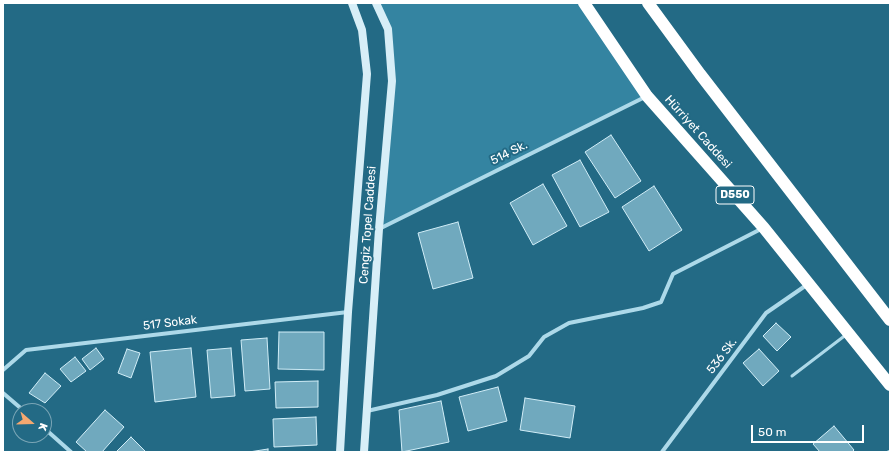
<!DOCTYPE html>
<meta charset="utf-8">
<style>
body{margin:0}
#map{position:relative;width:893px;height:455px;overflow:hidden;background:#236a85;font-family:Rubik,sans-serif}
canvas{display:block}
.frame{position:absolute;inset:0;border:4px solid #fff;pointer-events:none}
.north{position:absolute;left:12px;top:403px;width:40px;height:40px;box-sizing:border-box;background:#236a85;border:1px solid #7ba6b6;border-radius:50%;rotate:110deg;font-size:11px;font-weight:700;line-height:16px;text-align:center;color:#fff}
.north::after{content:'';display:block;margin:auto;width:14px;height:18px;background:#f4a870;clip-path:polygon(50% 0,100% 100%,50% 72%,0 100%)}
.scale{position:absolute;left:751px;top:425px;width:113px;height:18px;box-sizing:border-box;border:2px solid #fff;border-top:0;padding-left:5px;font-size:12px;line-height:14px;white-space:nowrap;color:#fff;-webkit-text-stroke:3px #236a85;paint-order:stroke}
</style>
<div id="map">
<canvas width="893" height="455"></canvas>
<div class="frame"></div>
<div class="north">K</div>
<div class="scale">50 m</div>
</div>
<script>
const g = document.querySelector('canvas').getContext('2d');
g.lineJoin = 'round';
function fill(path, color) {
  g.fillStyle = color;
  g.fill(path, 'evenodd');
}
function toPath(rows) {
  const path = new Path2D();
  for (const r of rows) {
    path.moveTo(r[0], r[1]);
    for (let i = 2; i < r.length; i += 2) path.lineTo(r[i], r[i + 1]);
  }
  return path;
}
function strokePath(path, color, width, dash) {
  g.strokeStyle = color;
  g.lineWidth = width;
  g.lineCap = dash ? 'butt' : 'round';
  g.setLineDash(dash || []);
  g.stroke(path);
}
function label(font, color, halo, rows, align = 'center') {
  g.font = font + ' Rubik,sans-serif';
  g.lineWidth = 4;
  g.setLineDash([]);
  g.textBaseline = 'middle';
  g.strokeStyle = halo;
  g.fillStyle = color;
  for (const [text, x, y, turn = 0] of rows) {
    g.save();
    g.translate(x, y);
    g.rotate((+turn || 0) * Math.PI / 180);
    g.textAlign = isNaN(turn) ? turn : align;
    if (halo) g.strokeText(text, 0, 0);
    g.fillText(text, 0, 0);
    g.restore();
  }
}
fill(toPath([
 [376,3,584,3,647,96,379,229,392,81,388,29]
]), '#3484a1');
const building = toPath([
 [611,135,641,181,615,198,585,152,611,135],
 [580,160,609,212,580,227,552,175,580,160],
 [543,184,567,226,533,245,510,203,543,184],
 [654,186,682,230,649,251,622,207,654,186],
 [458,222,473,278,433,289,418,233,458,222],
 [776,323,791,337,777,351,763,336,776,323],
 [279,332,324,332,324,370,278,369,279,332],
 [267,338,270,389,245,391,241,340,267,338],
 [96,348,104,359,90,370,82,359,96,348],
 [191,348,196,397,155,402,150,352,191,348],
 [231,348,235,396,211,398,207,350,231,348],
 [127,349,140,353,131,378,118,373,127,349],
 [759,349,779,371,763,386,743,363,759,349],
 [75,357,86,371,71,382,60,369,75,357],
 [45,373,61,386,45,403,29,393,45,373],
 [318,381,318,407,276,408,275,382,318,381],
 [498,387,507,421,468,431,459,397,498,387],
 [525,398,575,406,570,438,520,430,525,398],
 [441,401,449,442,402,452,399,410,441,401],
 [105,410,124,427,102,452,87,452,76,442,105,410],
 [316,417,317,445,274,447,273,419,316,417],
 [834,426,854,450,852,452,820,452,813,444,834,426],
 [131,437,146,452,116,452,131,437],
 [268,449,268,452,249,452,268,449]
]);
fill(building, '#70a9be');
strokePath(building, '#d1edf7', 1);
strokePath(toPath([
 [792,376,847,334]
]), '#add9e9', 3);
strokePath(toPath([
 [379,229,645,97],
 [3,370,26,350,348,312],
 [3,393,24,411],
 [367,411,437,395,496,376,529,356,544,337,569,323,643,308,661,302,673,274,761,229],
 [44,428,71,452],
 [662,452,766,313,808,284],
 [889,452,890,452]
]), '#add9e9', 4);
strokePath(toPath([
 [340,452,348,312,367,74,362,30,352,3],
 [364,452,379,229,392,81,388,29,376,3]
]), '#d7eef7', 8);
strokePath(toPath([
 [584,3,647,96,764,228,890,385],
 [648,3,700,74,890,320]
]), '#fff', 12);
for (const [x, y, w] of [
 [735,195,38]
]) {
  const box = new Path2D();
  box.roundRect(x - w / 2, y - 9, w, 18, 3);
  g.fillStyle = '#236a85';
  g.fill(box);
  strokePath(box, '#fff', 1);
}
label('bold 11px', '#fff', null, [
 ["D550",735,195]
]);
label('12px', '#fff', '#236a85', [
 ["Hürriyet Caddesi",698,132,48],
 ["514 Sk.",509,153,-26],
 ["Cengiz Topel Caddesi",368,225,-86],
 ["517 Sokak",170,323,-7],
 ["536 Sk.",722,356,-53]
]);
</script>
